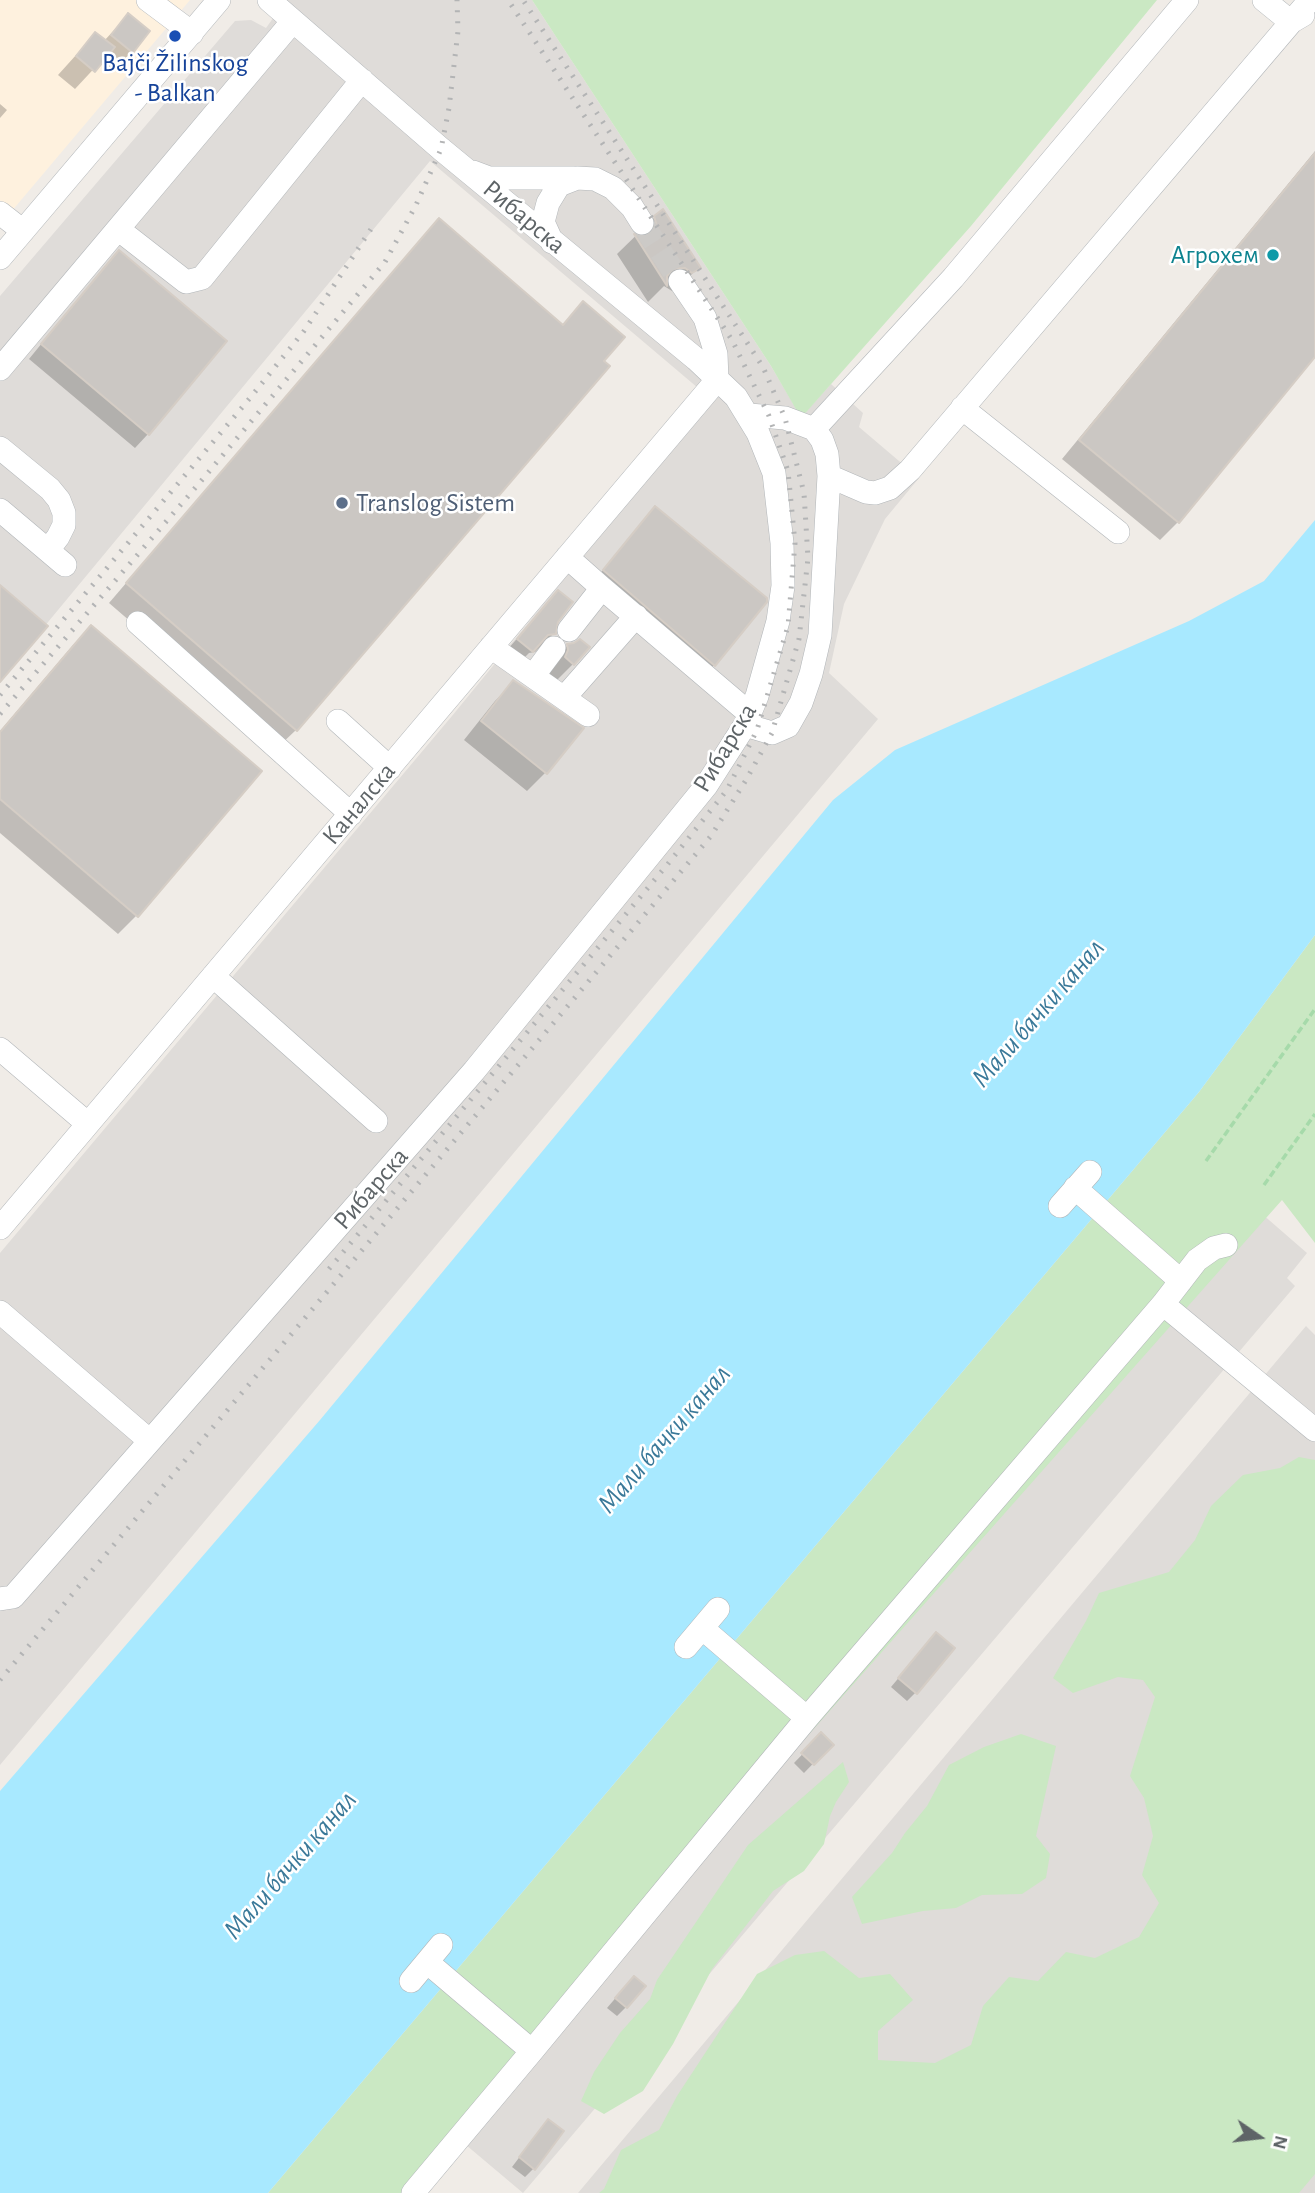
<!DOCTYPE html>
<meta charset="utf-8">
<style>
body{margin:0}
#map{position:relative;width:1315px;height:2193px;overflow:hidden;background:#f0ece7;font-family:"Alegreya Sans",sans-serif}
canvas{display:block}
.north{position:absolute;left:1224px;top:2102px;width:70px;height:70px;-webkit-text-stroke:5px #fff;paint-order:stroke;rotate:104deg;font-size:19px;font-weight:700;line-height:28px;text-align:center;color:#5e6467}
.north::after{content:'';display:block;margin:auto;width:24px;height:32px;background:#5e6467;clip-path:polygon(50% 0,100% 100%,50% 72%,0 100%)}
</style>
<div id="map">
<canvas width="1315" height="2193"></canvas>
<div class="north">N</div>
</div>
<script>
const g = document.querySelector('canvas').getContext('2d');
g.lineJoin = 'round';
function fill(path, color) {
  g.fillStyle = color;
  g.fill(path, 'evenodd');
}
function toPath(rows) {
  const path = new Path2D();
  for (const r of rows) {
    path.moveTo(r[0], r[1]);
    for (let i = 2; i < r.length; i += 2) path.lineTo(r[i], r[i + 1]);
  }
  return path;
}
function strokePath(path, color, width, dash) {
  g.strokeStyle = color;
  g.lineWidth = width;
  g.lineCap = dash ? 'butt' : 'round';
  g.setLineDash(dash || []);
  g.stroke(path);
}
function label(font, color, halo, rows, align = 'center') {
  g.font = font + ' "Alegreya Sans",sans-serif';
  g.lineWidth = 5;
  g.setLineDash([]);
  g.textBaseline = 'middle';
  g.strokeStyle = halo;
  g.fillStyle = color;
  for (const [text, x, y, turn = 0] of rows) {
    g.save();
    g.translate(x, y);
    g.rotate((+turn || 0) * Math.PI / 180);
    g.textAlign = isNaN(turn) ? turn : align;
    if (halo) g.strokeText(text, 0, 0);
    g.fillText(text, 0, 0);
    g.restore();
  }
}
fill(toPath([
 [0,0,190,0,0,225]
]), '#fef1de');
fill(toPath([
 [286,0,532,0,771,366,801,417,831,384,863,413,859,427,919,478,885,519,844,604,829,673,878,719,0,1765,0,1253,452,716,711,399,430,161,0,680,0,296,235,21,251,20,266,28],
 [1231,1187,1307,1253,1287,1278,1295,1286,523,2193,453,2134],
 [1306,1326,1315,1335,1315,2193,578,2193]
]), '#dfdcd9');
fill(toPath([
 [532,0,1157,0,971,226,801,418,771,366],
 [1315,935,1315,1243,1282,1200,403,2193,268,2193,1199,1092],
 [1299,1457,1315,1460,1315,2174,1299,2193,599,2193,604,2189,621,2150,659,2130,677,2096,757,1974,795,1955,824,1951,859,1978,890,1974,913,2000,878,2031,878,2060,935,2063,971,2045,983,2006,1009,1977,1038,1981,1066,1952,1095,1958,1139,1937,1159,1903,1142,1875,1153,1836,1144,1798,1130,1776,1155,1697,1143,1680,1118,1677,1073,1693,1053,1678,1086,1621,1099,1593,1169,1572,1195,1540,1211,1506,1243,1475,1280,1468],
 [1021,1734,1056,1746,1036,1836,1050,1854,1046,1878,1022,1894,982,1895,956,1908,923,1911,862,1924,852,1897,892,1853,905,1833,927,1806,949,1765,984,1747],
 [843,1762,849,1782,836,1802,830,1816,824,1844,804,1871,773,1891,712,1969,673,2044,643,2091,604,2114,581,2101,594,2072,620,2033,650,1999,657,1980,748,1845]
]), '#cae8c3');
fill(toPath([
 [1315,520,1315,935,1199,1092,268,2193,0,2193,0,1791,320,1420,833,800,895,750,1189,621,1264,581]
]), '#a8e9ff');
fill(toPath([
 [128,15,132,52,113,70,102,60,75,89,58,75,95,34,104,41],
 [0,104,7,110,0,118],
 [1315,151,1315,355,1178,522,1160,540,1062,459],
 [655,217,699,267,680,286,672,291,664,286,648,302,617,254],
 [439,221,561,326,583,303,296,730,277,748,109,603,421,239],
 [119,253,148,434,135,448,29,359,105,266],
 [642,522,714,665,700,678,591,585],
 [558,592,554,633,535,652,529,653,513,669,500,658],
 [91,627,260,771,136,916,118,934,0,833,0,731,73,645],
 [568,645,573,664,555,682,547,676,549,664],
 [514,682,545,773,527,791,464,740,495,701],
 [928,1643,916,1692,907,1701,891,1687],
 [821,1735,831,1745,804,1773,794,1763],
 [625,1987,626,2007,617,2016,607,2008],
 [540,2130,534,2168,525,2177,512,2167]
]), '#0003');
const building = toPath([
 [128,13,150,31,133,53,111,35,128,13],
 [95,32,115,47,95,72,76,56,95,32],
 [1315,153,1315,357,1179,523,1079,440,1315,153],
 [663,209,701,268,692,273,685,268,673,269,667,276,667,286,634,234,642,237,650,234,656,223,654,216,663,209],
 [439,218,563,325,583,301,625,337,604,361,610,366,297,731,126,583,439,218],
 [119,250,227,341,149,435,41,344,119,250],
 [655,506,767,598,767,602,715,666,603,570,655,506],
 [0,585,48,626,0,682,0,585],
 [558,590,573,602,558,622,556,634,548,635,533,652,517,639,558,590],
 [91,625,262,771,138,917,0,799,0,732,91,625],
 [580,639,590,647,574,665,565,657,568,650,567,644,574,643,580,639],
 [513,680,584,728,547,774,481,721,513,680],
 [936,1632,955,1648,917,1694,898,1678,936,1632],
 [821,1732,834,1745,814,1765,801,1753,821,1732],
 [634,1976,646,1986,627,2008,615,1998,634,1976],
 [548,2119,564,2131,535,2170,519,2157,548,2119]
]);
fill(building, '#cbc7c3');
strokePath(building, '#d5cdc5', 2);
strokePath(toPath([
 [642,223,680,281]
]), '#cccac7', 23, [23, 11]);
const minor = toPath([
 [148,0,192,33],
 [1264,0,1291,22,1303,15],
 [473,172,489,178,574,178],
 [0,213,23,231],
 [118,229,186,282,202,278,362,80],
 [552,242,543,222,548,203,559,185,577,178,595,179,613,188,632,207,642,223],
 [0,258,219,0],
 [680,281,705,318,716,354,717,380],
 [0,369,293,21],
 [962,408,1118,532],
 [814,429,953,278,1187,0],
 [0,448,50,489,59,500,64,513,64,525,58,537,48,550],
 [829,476,866,492,875,493,890,488,910,470,1310,0],
 [0,510,65,565],
 [567,557,602,588,569,630],
 [602,588,750,714],
 [138,623,351,814],
 [491,647,588,715],
 [533,676,554,648],
 [564,698,636,616],
 [338,721,390,768],
 [745,725,772,733,788,726,801,703,811,674,820,635,829,476,827,454,822,440,814,429,785,418,749,415],
 [213,976,376,1121],
 [0,1049,88,1124],
 [1075,1188,1181,1281],
 [1060,1206,1090,1172],
 [0,1228,717,380],
 [1163,1304,1315,1430],
 [0,1312,150,1441,13,1597,0,1599],
 [150,1441,474,1071,706,786,745,725,757,696,778,621,783,586,782,543,774,473,758,433,736,397,696,359,441,149,269,0],
 [702,1628,807,1718],
 [686,1647,718,1609],
 [427,1962,532,2051],
 [411,1981,441,1945],
 [413,2193,532,2051,807,1718,1163,1304,1197,1260,1214,1248,1226,1245]
]);
strokePath(minor, '#b2b6b9', 24);
strokePath(toPath([
 [1206,1161,1315,1009],
 [1264,1185,1315,1114]
]), '#a6daaa', 3.5, [7, 3.5]);
strokePath(minor, '#fff', 23);
strokePath(toPath([
 [0,695,250,398,304,331,375,223],
 [0,714,196,487,385,262,416,205,441,149,449,108,458,31,457,0],
 [329,1269,667,865,727,790,757,730,788,626,795,543,788,471,769,416,732,340,508,0],
 [0,1680,711,836,746,780,772,733,799,639,808,558,804,493,785,418,763,367,523,0]
]), '#b3b4b5', 5, [2, 9]);
for (const [x, y, r, color] of [
 [175,36,7,"#1a4fb4"],
 [1273,255,7,"#0f9aa8"],
 [342,503,7,"#5c6f8a"]
]) {
  const dot = new Path2D();
  dot.arc(x, y, r, 0, 2 * Math.PI);
  g.fillStyle = color;
  g.fill(dot);
  strokePath(dot, '#fff', 2.5);
}
label('26px', '#164399', '#fff', [
 ["Bajči Žilinskog",175,63],
 ["- Balkan",175,93]
]);
label('26px', '#5e6467', '#fff', [
 ["Рибарска",524,217,40],
 ["Рибарска",725,748,-59],
 ["Каналска",359,804,-50],
 ["Рибарска",371,1189,-49]
]);
label('26px', '#0d838f', '#fff', [
 ["Агрохем",1259,255]
], 'right');
label('26px', '#4e5e75', '#fff', [
 ["Translog Sistem",356,503]
], 'left');
label('italic 28px', '#3a7999', '#fff', [
 ["Мали бачки канал",1038,1013,-49],
 ["Мали бачки канал",664,1439,-49],
 ["Мали бачки канал",290,1865,-49]
]);
</script>
